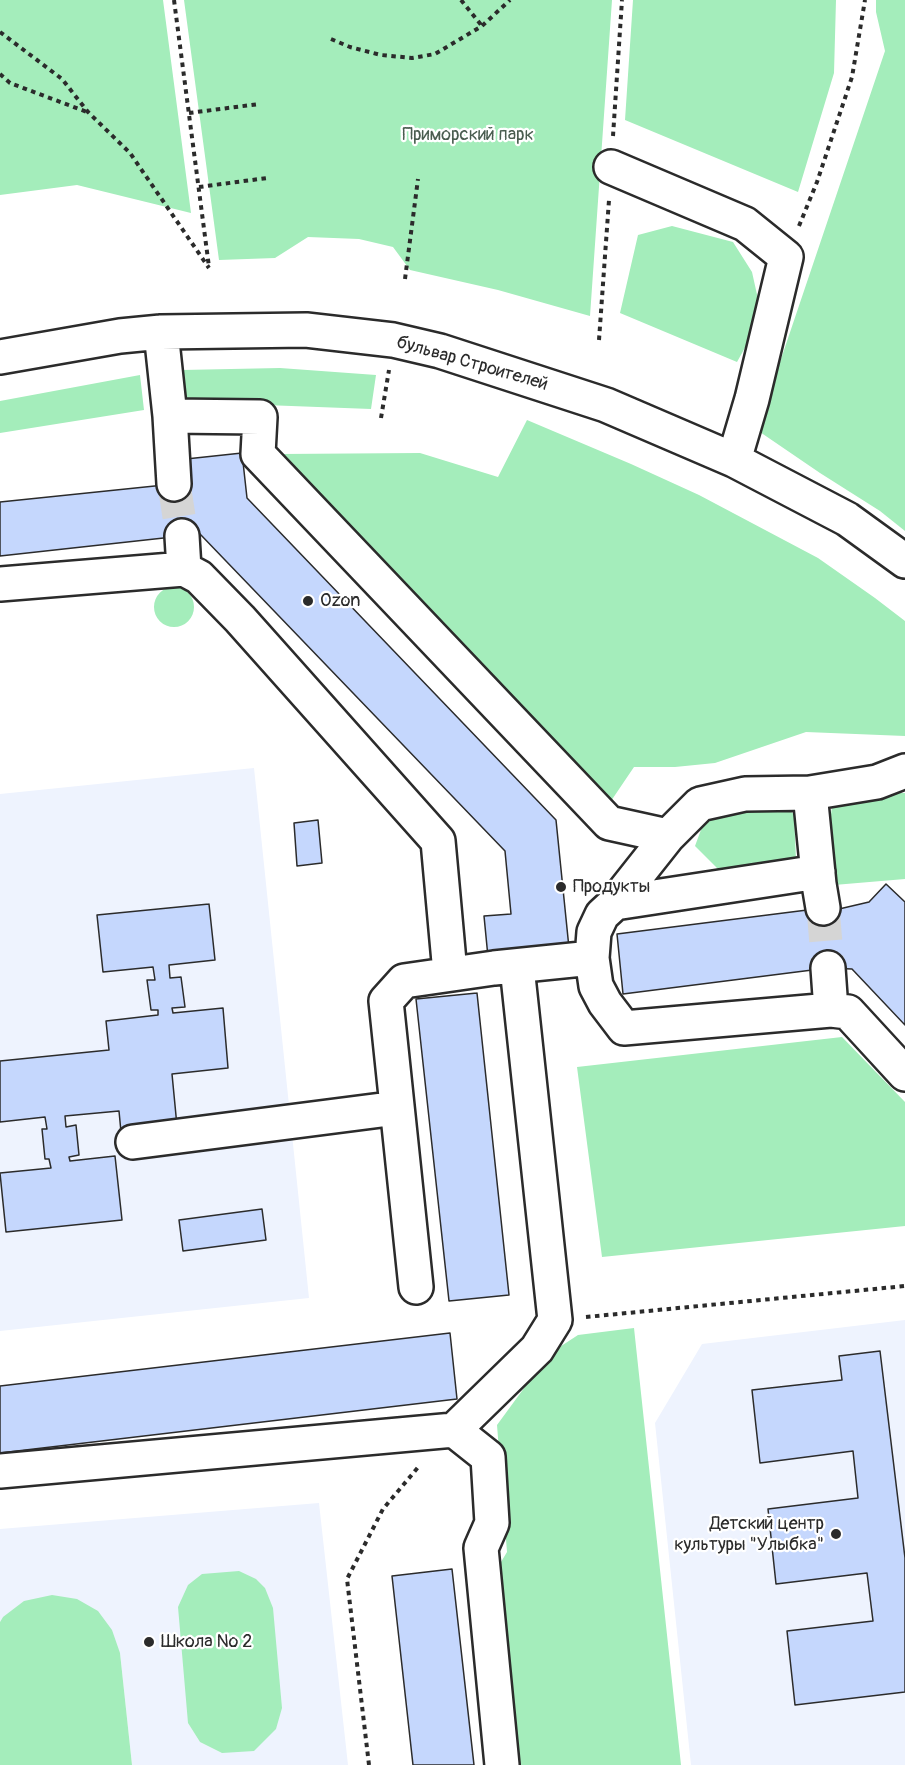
<!DOCTYPE html>
<meta charset="utf-8">
<style>
body{margin:0}
canvas{display:block;background:#fff}
</style>
<canvas width="905" height="1765"></canvas>
<script>
const g = document.querySelector('canvas').getContext('2d');
g.lineJoin = 'round';
function fill(path, color) {
  g.fillStyle = color;
  g.fill(path, 'evenodd');
}
function toPath(rows) {
  const path = new Path2D();
  for (const r of rows) {
    if (r.length === 3) {
      path.moveTo(r[0] + r[2], r[1]);
      path.arc(r[0], r[1], r[2], 0, 2 * Math.PI);
      continue;
    }
    path.moveTo(r[0], r[1]);
    for (let i = 2; i < r.length; i += 2) path.lineTo(r[i], r[i + 1]);
  }
  return path;
}
function strokePath(path, color, width, dash) {
  g.strokeStyle = color;
  g.lineWidth = width;
  g.lineCap = dash ? 'butt' : 'round';
  g.setLineDash(dash || []);
  g.stroke(path);
}
function label(font, color, halo, rows, align = 'center') {
  g.font = font + ' Pangolin,sans-serif';
  g.lineWidth = 4.5;
  g.setLineDash([]);
  g.textBaseline = 'middle';
  g.strokeStyle = halo;
  g.fillStyle = color;
  for (const [text, x, y, turn = 0] of rows) {
    g.save();
    g.translate(x, y);
    g.rotate((+turn || 0) * Math.PI / 180);
    g.textAlign = isNaN(turn) ? turn : align;
    if (halo) g.strokeText(text, 0, 0);
    g.fillText(text, 0, 0);
    g.restore();
  }
}
fill(toPath([
 [254,768,309,1298,0,1331,0,794],
 [905,1320,905,1765,691,1765,655,1423,702,1344],
 [319,1503,348,1765,132,1765,120,1653,3,1617,0,1622,0,1529],
 [188,1723,222,1753,200,1742]
]), '#eef3fe');
fill(toPath([
 [0,0,163,0,191,213,77,185,0,195],
 [184,0,612,0,590,316,498,290,410,270,393,247,359,239,308,237,275,258,219,260],
 [633,0,836,0,834,73,798,192,625,120],
 [876,0,905,0,905,531,880,511,820,473,757,430,885,51,876,12],
 [672,226,733,242,752,272,762,317,737,362,620,313,638,235],
 [280,368,376,375,371,409,185,402,182,370],
 [140,375,144,410,0,433,0,401],
 [527,420,631,464,699,495,818,558,875,598,905,621,905,736,806,732,715,763,675,767,634,767,611,801,280,454,420,453,498,477],
 [174,607,20],
 [887,793,905,793,905,879,834,885,827,844,832,807],
 [771,799,794,814,796,860,766,871,718,869,695,846,705,819],
 [842,1037,905,1102,905,1226,602,1257,577,1067],
 [634,1328,681,1765,515,1765,495,1572,507,1552,497,1425,549,1354,578,1335],
 [239,1571,256,1579,265,1588,273,1608,282,1708,276,1729,254,1751,222,1753,200,1742,188,1723,178,1607,188,1585,202,1574],
 [52,1595,77,1599,98,1611,112,1630,120,1653,132,1765,0,1765,0,1622,3,1617,24,1601]
]), '#a4edbb');
const building = toPath([
 [242,453,247,498,556,820,569,948,488,957,484,916,511,914,505,851,200,534,0,556,0,502,174,484,186,459,242,453],
 [318,820,322,863,297,866,294,823,318,820],
 [886,884,905,902,905,1025,852,969,828,968,623,994,617,934,823,908,839,909,869,902,886,884],
 [209,904,215,960,169,965,170,978,181,977,185,1007,172,1008,173,1013,223,1008,228,1068,172,1074,177,1126,121,1132,119,1111,65,1116,66,1127,76,1125,79,1155,69,1157,70,1161,115,1156,122,1220,6,1232,0,1173,51,1168,49,1159,45,1159,42,1129,47,1129,45,1117,0,1122,0,1061,109,1050,106,1021,158,1015,158,1010,151,1010,147,980,155,980,153,967,103,972,97,915,209,904],
 [477,993,509,1295,449,1301,416,999,477,993],
 [262,1209,266,1240,183,1251,179,1220,262,1209],
 [450,1333,457,1399,0,1453,0,1386,450,1333],
 [880,1351,905,1558,905,1692,795,1705,787,1631,873,1621,867,1573,776,1584,768,1509,858,1498,853,1451,760,1463,752,1390,842,1380,839,1356,880,1351],
 [452,1569,474,1765,413,1765,392,1576,452,1569]
]);
fill(building, '#c5d7fd');
strokePath(building, '#2b2b2b', 1.5);
strokePath(toPath([
 [174,484,182,536],
 [823,908,828,968]
]), '#d5d5d5', 33, [33, 16]);
const minor = toPath([
 [611,167,745,224,786,257,752,399,734,460],
 [161,332,170,416,174,484],
 [0,357,120,336,161,332,306,330,393,340,440,351,606,405,734,460,847,519,905,561],
 [170,416,260,417,258,454,609,823,668,836,700,804,745,794,810,793,819,884,823,908],
 [182,536,184,569],
 [0,584,184,569,199,577,240,619,438,841,450,973],
 [810,793,877,782,905,771],
 [668,836,615,903,602,915,594,932,592,958,596,986,605,1003,624,1028,831,1010,848,1012,905,1074],
 [615,903,818,872],
 [828,968,831,1010],
 [133,1142,397,1108],
 [416,1287,386,1001,404,981,494,968,592,958],
 [0,1471,454,1430],
 [502,1765,481,1548,492,1523,488,1457,454,1430,537,1349,555,1320,517,967]
]);
strokePath(minor, '#2b2b2b', 38);
strokePath(toPath([
 [174,0,209,267],
 [461,0,482,26],
 [0,32,62,79,88,112,130,153,209,268],
 [331,39,350,47,381,55,412,58,435,54,482,26,510,0],
 [0,74,10,83,87,112],
 [189,113,259,104],
 [613,136,622,0],
 [199,187,267,178],
 [799,226,817,182,852,77,865,0],
 [405,279,418,179],
 [599,340,609,200],
 [381,418,389,370],
 [586,1317,905,1286],
 [369,1765,347,1579,383,1509,420,1465]
]), '#2b2b2b', 4, [4.5, 4.5]);
strokePath(minor, '#fff', 33);
for (const [x, y, r, color] of [
 [308,601,6,"#2b2b2b"],
 [561,887,6,"#2b2b2b"],
 [836,1534,6,"#2b2b2b"],
 [149,1642,6,"#2b2b2b"]
]) {
  const dot = new Path2D();
  dot.arc(x, y, r, 0, 2 * Math.PI);
  g.fillStyle = color;
  g.fill(dot);
  strokePath(dot, '#fff', 2);
}
label('18px', '#495c4f', '#fff', [
 ["Приморский парк",468,135]
]);
label('18px', '#2b2b2b', '#fff', [
 ["бульвар Строителей",472,364,16]
]);
label('18px', '#2b2b2b', '#fff', [
 ["Ozon",320,601],
 ["Продукты",573,887],
 ["Детский центр",824,1524,"right"],
 ["культуры \"Улыбка\"",824,1545,"right"],
 ["Школа № 2",161,1642]
], 'left');
</script>
